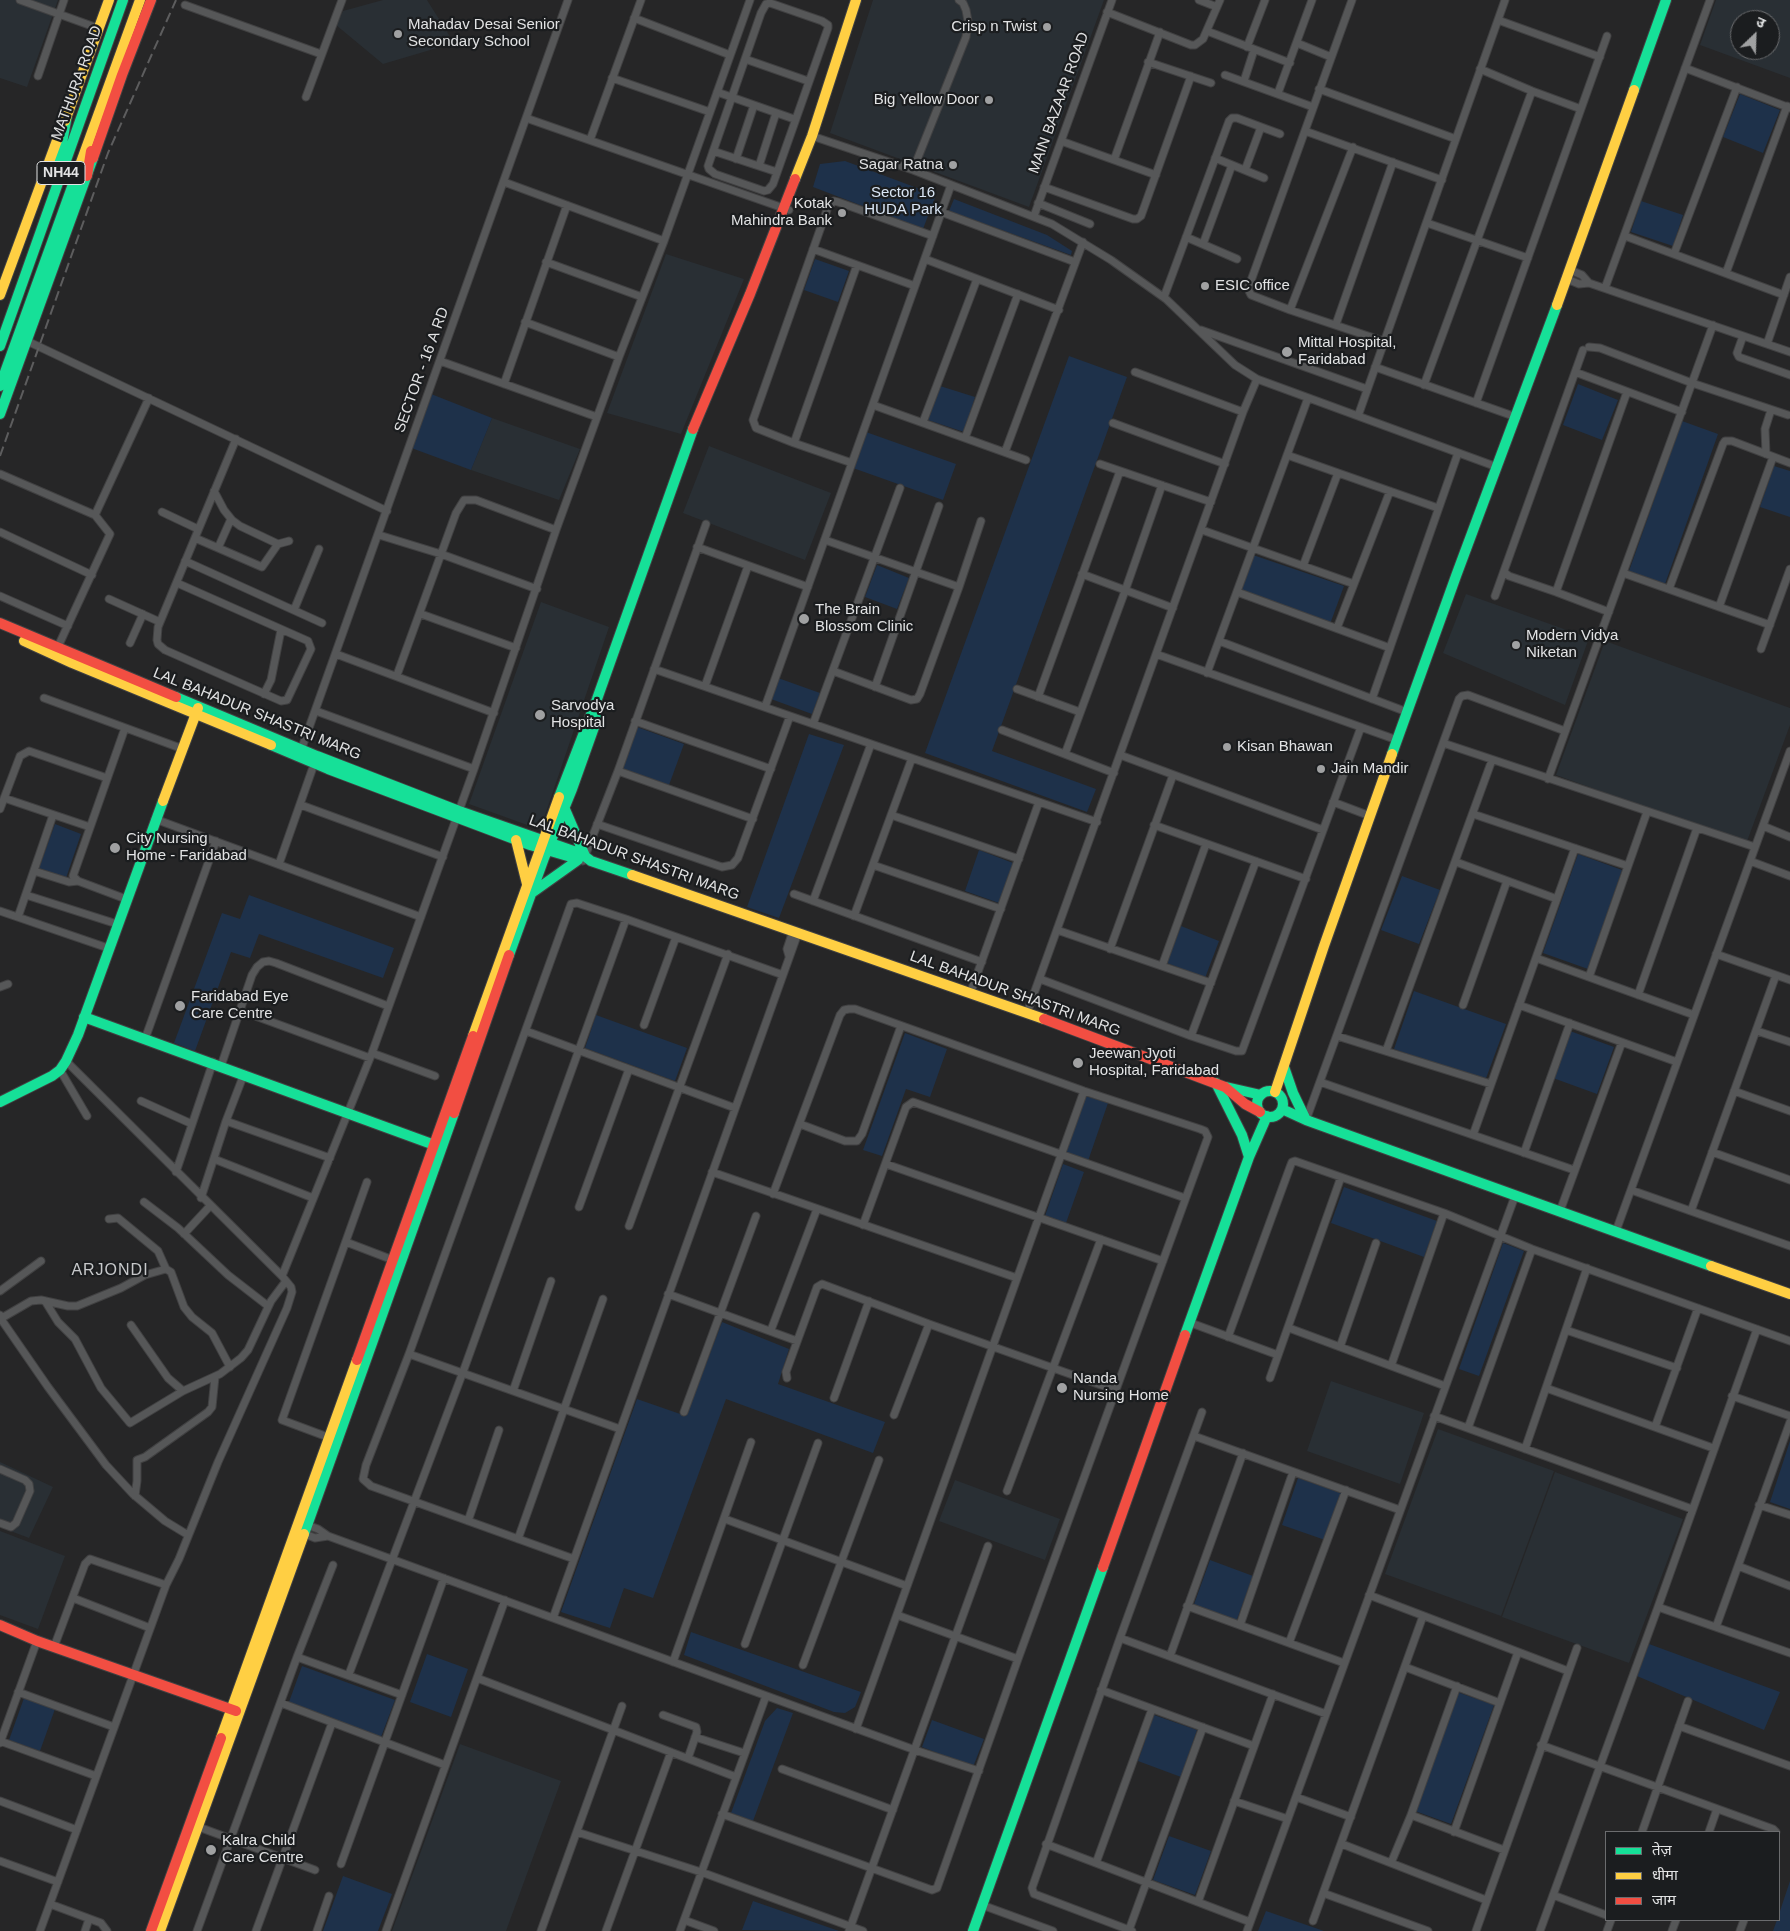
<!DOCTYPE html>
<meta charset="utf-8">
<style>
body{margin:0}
#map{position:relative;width:1790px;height:1931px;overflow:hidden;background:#262627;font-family:Arial,"Noto Sans Devanagari",sans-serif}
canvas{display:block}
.legend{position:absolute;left:1605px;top:1831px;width:175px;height:90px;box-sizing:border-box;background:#1b1d1f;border:1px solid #6b6c6e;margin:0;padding:6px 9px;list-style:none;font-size:15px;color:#e2e3e4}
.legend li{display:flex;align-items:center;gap:10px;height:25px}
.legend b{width:25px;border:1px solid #6b6c6e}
.north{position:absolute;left:1730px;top:10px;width:50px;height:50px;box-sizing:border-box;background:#1b1d1f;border:1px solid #6b6c6e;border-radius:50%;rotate:24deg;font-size:14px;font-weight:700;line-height:20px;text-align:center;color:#e2e3e4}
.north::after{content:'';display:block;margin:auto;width:18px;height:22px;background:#a0a1a2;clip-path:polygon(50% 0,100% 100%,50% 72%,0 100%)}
</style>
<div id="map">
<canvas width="1790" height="1931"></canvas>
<ul class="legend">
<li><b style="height:6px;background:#16e098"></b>तेज़</li>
<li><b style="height:6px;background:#ffcf43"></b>धीमा</li>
<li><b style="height:6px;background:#f24e42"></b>जाम</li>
</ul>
<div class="north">उ</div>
</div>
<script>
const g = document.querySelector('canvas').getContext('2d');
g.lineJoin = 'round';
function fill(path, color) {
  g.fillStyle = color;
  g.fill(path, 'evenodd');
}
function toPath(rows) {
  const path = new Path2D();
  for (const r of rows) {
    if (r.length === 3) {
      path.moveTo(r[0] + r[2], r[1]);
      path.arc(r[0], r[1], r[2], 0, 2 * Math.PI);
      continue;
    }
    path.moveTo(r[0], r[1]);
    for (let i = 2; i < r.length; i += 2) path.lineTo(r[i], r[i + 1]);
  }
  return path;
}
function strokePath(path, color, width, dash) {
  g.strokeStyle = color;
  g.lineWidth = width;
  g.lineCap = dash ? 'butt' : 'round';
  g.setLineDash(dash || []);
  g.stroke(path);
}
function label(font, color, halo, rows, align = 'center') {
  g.font = font + ' Arial,sans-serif';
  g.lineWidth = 4.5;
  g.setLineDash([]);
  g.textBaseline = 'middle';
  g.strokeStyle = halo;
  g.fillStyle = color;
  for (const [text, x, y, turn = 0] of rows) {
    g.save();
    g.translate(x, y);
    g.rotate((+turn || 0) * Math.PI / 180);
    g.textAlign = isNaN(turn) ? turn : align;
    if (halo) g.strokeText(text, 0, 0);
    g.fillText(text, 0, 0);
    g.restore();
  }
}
fill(toPath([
 [0,0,58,0,27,87,0,78],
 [383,0,427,0,454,43,383,64,336,25,343,11],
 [873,0,1104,0,1029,207,830,133],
 [1716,0,1790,0,1790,78,1700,45],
 [1740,20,1770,20,1770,50,1740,50],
 [666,254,744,279,681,434,607,413],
 [492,418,580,449,559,500,471,470],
 [709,446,831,493,805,560,683,513],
 [1466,594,1589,638,1565,705,1443,653],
 [541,602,609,627,544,818,530,826,469,804],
 [1605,641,1790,708,1790,725,1746,844,1556,775],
 [1331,1381,1424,1413,1400,1484,1307,1451],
 [1438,1429,1554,1471,1501,1616,1385,1574],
 [0,1462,53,1487,29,1538,0,1527],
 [1555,1472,1683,1519,1629,1663,1502,1617],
 [955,1480,1060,1519,1045,1560,939,1521],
 [0,1531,65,1556,38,1629,0,1615],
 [460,1744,561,1781,506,1931,392,1931]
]), '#292f34');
fill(toPath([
 [1740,94,1780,110,1763,153,1723,137],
 [845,161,936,195,923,229,813,187,820,164],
 [954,199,1047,235,1072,251,1071,255,949,211],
 [1641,201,1683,215,1673,246,1631,232],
 [815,259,849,271,838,302,804,290],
 [1069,356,1127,377,992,751,1096,789,1087,812,925,753],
 [1578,384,1618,400,1602,440,1563,425],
 [940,386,975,397,964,432,928,420],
 [426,392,492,418,471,470,406,446],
 [1682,421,1718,434,1665,584,1629,571],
 [866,432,956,464,943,500,853,468],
 [1774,466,1790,471,1790,517,1760,507],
 [1253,555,1344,586,1330,624,1239,591],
 [877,565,909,578,897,609,865,597],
 [778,678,820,693,812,714,771,699],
 [637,727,684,744,669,785,621,768],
 [809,734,844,745,779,918,747,907],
 [55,824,81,834,66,878,39,868],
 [979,850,1013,863,999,903,965,891],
 [1578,854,1622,870,1588,969,1543,953],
 [1402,876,1440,890,1419,944,1381,930],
 [249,895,394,948,383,978,259,934,250,958,231,952,195,1051,174,1043,222,913,240,919],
 [1181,926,1219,941,1205,978,1167,963],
 [1414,991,1506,1024,1485,1081,1394,1049],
 [596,1015,687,1048,675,1081,585,1048],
 [1570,1031,1614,1047,1597,1094,1553,1078],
 [905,1033,947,1049,930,1097,906,1089,882,1156,863,1150],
 [1085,1096,1108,1103,1088,1161,1066,1153],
 [1063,1164,1084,1172,1066,1223,1045,1216],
 [1344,1187,1437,1221,1424,1257,1331,1223],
 [1503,1243,1524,1251,1479,1376,1459,1369],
 [722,1322,789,1349,778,1384,885,1422,873,1453,726,1399,653,1598,624,1588,610,1628,561,1612,637,1399,686,1416],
 [1790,1441,1790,1509,1770,1502],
 [1298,1478,1341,1493,1325,1540,1282,1525],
 [1210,1560,1253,1576,1236,1622,1193,1607],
 [691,1632,861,1692,855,1707,845,1713,834,1712,684,1655],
 [1649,1644,1780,1692,1764,1730,1637,1676],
 [427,1654,468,1669,451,1717,410,1702],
 [302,1666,395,1700,381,1737,289,1702],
 [1457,1692,1494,1705,1451,1824,1415,1811],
 [24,1698,55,1709,40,1751,9,1740],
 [777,1708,793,1713,753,1821,731,1813,765,1721],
 [1154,1715,1197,1730,1181,1777,1138,1761],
 [932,1720,984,1739,973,1767,922,1747],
 [1169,1836,1211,1851,1195,1895,1153,1880],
 [343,1876,392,1894,378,1931,323,1931],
 [1790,1881,1790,1931,1773,1931,1777,1920,1779,1920,1779,1914],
 [753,1901,839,1931,742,1930],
 [1266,1911,1324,1931,1258,1931]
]), '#1e314a');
const street = toPath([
 [20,0,92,26,98,31],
 [1199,0,1217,7],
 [1352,0,1248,289,1251,295,1290,310,1383,341],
 [770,3,822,21,828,25,828,28,773,184,768,190,764,191,715,174,709,169,708,166,761,13,766,4,770,3],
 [185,5,321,54],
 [1107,12,1191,45,1195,45,1203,39,1220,0],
 [634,18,730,55],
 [1498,20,1600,57],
 [1207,31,1290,63],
 [1297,43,1331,57],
 [1247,47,1265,0],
 [745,59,808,81],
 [1148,62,1211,83],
 [1685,68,1790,108],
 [1480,69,1532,91,1581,109],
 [1225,75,1313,107],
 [38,76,64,0],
 [612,78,710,112],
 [1244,81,1254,50],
 [1319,89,1456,139],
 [717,92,794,119],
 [1278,93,1312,0],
 [306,97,342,0],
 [526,118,789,210],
 [1305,131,1442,180],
 [812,136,913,170,1052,224,1111,260,1166,299,1235,365,1257,379,1497,467],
 [590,140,641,0],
 [1061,141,1156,175],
 [713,151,777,172],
 [1215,158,1264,178],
 [736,159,754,105],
 [1114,160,1160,32],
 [759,166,776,113],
 [913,170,966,37,968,21,966,10,963,3,959,0],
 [1245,170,1261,127],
 [504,182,664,241],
 [1044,187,1133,219,1137,219,1141,216,1191,76],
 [1038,203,1090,224],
 [941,212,1075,262],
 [1034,216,1112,0],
 [1427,223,1528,258],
 [1625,236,1784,295],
 [1186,237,1237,259],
 [1203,244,1232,165],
 [813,249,915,286],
 [1674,254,1737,87],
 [925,259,1059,310],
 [546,262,642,297],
 [1726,273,1787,106],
 [1567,279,1579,284,1589,283,1582,275,1570,270],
 [1589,283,1790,352],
 [1605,288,1710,0],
 [1164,297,1229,121,1232,118,1237,118,1280,134],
 [1290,310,1353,147],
 [525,322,619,357],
 [1336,324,1393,162],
 [1201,330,1367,389],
 [1743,336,1737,353,1739,357,1790,375],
 [27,341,387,511],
 [1767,344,1790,277],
 [1589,347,1600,348,1692,383,1788,415],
 [440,361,597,417],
 [1375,367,1516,417],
 [1135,372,1243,412],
 [1575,372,1682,412],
 [504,384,567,205],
 [1424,385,1532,91],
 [1476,403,1607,36],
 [873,405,1026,460],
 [1358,416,1505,0],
 [923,422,977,279],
 [1113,423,1225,464],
 [965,438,1018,294],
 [794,443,857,265],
 [1005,452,1083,242],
 [1766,454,1765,429,1771,410],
 [1287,455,1438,508],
 [852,463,794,443,756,428,753,420,828,207,834,201,838,202,933,236],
 [1100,464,1211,502],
 [0,474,95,515,110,534,56,651],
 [214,491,224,510,232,520,240,526,278,544],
 [162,512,198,529],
 [95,515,149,398],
 [1202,530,1354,584],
 [0,532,92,575],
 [379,535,441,554,537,589],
 [195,538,262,567,278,544,289,541],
 [825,540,959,587],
 [697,547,808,587],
 [218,548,231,519],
 [185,561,322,623],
 [1303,566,1338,473],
 [1504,572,1509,576,1556,592,1609,612],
 [1623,573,1770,625],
 [1082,574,1173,608],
 [177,583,308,641,311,649,287,700,281,701,165,650,158,644,157,640,158,627,236,439],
 [1669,589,1723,444,1725,441,1732,441,1790,463],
 [1237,592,1390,648],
 [1556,592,1627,392],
 [0,596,68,626],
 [1495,596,1583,350],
 [109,599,160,622],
 [1719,607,1773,457],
 [294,610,319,549],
 [421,614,516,648],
 [1337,628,1390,491],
 [1219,641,1407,712],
 [130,643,143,614],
 [1761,649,1790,569],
 [336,654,494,713],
 [1156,654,1397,740],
 [654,669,1097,822],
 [833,671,911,700,917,699,920,694,959,587,981,521],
 [1207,673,1308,398],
 [397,675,456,513,464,500,476,500,556,530],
 [705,686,748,566],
 [875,687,939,506],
 [1017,689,1080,712],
 [264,694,271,680,281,630],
 [1038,697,1120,471],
 [44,698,183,749],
 [1372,699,1458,453],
 [765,707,951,185],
 [316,711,474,769],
 [635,721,771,769],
 [813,724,900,488],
 [125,728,73,876,78,881,126,899],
 [1002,730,1114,773],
 [1443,743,1755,847],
 [300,753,568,0],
 [1065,754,1125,591,1162,485],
 [1120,755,1323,830],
 [618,771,753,819],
 [1548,779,1713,325],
 [4,798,90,827],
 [1333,802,1370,816],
 [301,805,443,857],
 [0,809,20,756,29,751,107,778],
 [1473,814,1628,866],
 [891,815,1019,859],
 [155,819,421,917],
 [597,824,722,867,732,865,738,858,790,716],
 [1154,825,1306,879],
 [1763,826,1790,837],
 [583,861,618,771,706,524],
 [1750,861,1790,876],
 [1456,862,1557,899],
 [279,864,312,770],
 [873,865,1001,909],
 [34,871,69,882,78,881],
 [794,894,982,962],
 [26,895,117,924],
 [813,901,871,744],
 [0,911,108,948],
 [854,916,912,758],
 [18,917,53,815],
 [1057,930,1211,983],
 [1110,949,1173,775],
 [1716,954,1790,980],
 [789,956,787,949,793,931],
 [1536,958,1694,1015],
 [1162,966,1206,844],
 [1589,977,1647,812],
 [1040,979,1191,1036,1236,1051,1242,1051,1361,727],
 [0,987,8,984],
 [970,994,1039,802],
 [1638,995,1697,828],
 [1463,1005,1507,881],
 [1519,1005,1677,1062],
 [239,1010,370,1058],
 [1027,1013,1243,412,1257,379],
 [644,1025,676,937],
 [526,1031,735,1108],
 [1757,1031,1790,1042],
 [1191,1036,1256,861],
 [1337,1036,1491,1084],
 [145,1039,216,841],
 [1386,1051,1492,760],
 [372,1053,435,1076],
 [221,1066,252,975,257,967,263,962,269,961,276,963,388,1006],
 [60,1070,87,1116],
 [1320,1082,1574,1170],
 [1734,1091,1790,1111],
 [141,1101,192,1124],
 [1306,1120,1459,699,1462,696,1468,695,1565,731],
 [226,1121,330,1158],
 [800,1124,845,1141,857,1141,862,1134,901,1026],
 [1473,1135,1575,848],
 [1712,1152,1790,1180],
 [1524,1153,1570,1023],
 [214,1159,313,1198],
 [886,1164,1163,1261],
 [176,1172,213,1062],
 [712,1172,1017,1278],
 [1631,1190,1790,1246],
 [201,1198,226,1121,244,1074],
 [144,1202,178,1228,228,1275,268,1306],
 [579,1207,629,1069],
 [1560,1211,1622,1042],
 [1691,1211,1776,975],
 [109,1219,118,1218,158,1251,166,1269],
 [863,1225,906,1107,913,1102,1185,1198],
 [629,1226,728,954],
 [1616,1231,1790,751],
 [184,1234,210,1206],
 [346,1242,393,1260],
 [282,1276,372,1053,474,769,556,530,619,357,664,241,750,0],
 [0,1291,41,1261],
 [668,1294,797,1341],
 [45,1301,58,1322,75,1339,101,1388,130,1423,183,1391,220,1374,241,1358,248,1350,271,1301,286,1281],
 [0,1315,1,1319,48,1387,106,1465,133,1494,165,1521,188,1535],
 [0,1319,31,1301,41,1300,68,1306,77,1306,121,1288,145,1275,166,1269,171,1272,184,1307,192,1317,212,1333,230,1367],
 [1191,1323,1278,1355],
 [131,1325,168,1378,183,1391],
 [1289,1328,1445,1386],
 [771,1330,817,1209],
 [1566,1330,1677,1368],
 [1228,1337,1290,1167,1292,1162,1295,1161,1444,1213,1532,1249,1790,1341],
 [1340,1347,1376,1243],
 [409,1354,620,1429],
 [1391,1366,1444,1213],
 [787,1378,786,1372,817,1287,822,1284,929,1324,1115,1390],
 [1270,1378,1341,1177],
 [1546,1388,1713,1448],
 [513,1391,551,1281],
 [1732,1396,1790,1416],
 [834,1398,869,1301],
 [684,1412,756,1216],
 [894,1415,929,1324],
 [1434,1416,1692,1509],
 [1655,1427,1698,1308],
 [1468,1428,1532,1249],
 [1194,1436,1400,1510],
 [333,1439,282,1420,367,1182],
 [1525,1449,1587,1268],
 [0,1469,25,1480,29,1484,30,1491,16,1523,11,1527,0,1523],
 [1007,1491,1101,1239],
 [135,1496,137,1481,137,1460,145,1457,208,1412,212,1407,215,1377],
 [1759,1505,1790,1515],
 [725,1519,907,1586],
 [468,1521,499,1430],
 [304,1524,318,1529,328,1536,915,1750,979,1771],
 [300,1532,315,1538,328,1536],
 [518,1539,603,1299],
 [574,1559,371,1486,363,1479,366,1465,409,1354,571,904,577,903,626,919,783,975],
 [1738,1566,1790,1586],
 [1369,1595,1568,1671],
 [73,1598,150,1628],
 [1187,1606,1344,1663],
 [1658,1607,1790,1653],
 [897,1615,1018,1659],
 [553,1618,798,933],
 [1240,1625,1293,1472],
 [1716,1627,1790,1422],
 [1120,1638,1326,1714],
 [1289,1643,1346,1490],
 [745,1644,818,1443],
 [54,1647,85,1564,90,1559,166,1585],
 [1170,1656,1243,1453],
 [297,1657,402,1695],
 [673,1662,751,1442],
 [803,1665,879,1460],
 [1405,1667,1500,1703],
 [349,1674,463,1372,626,919],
 [477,1678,736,1777],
 [1101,1690,1254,1746],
 [18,1692,114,1727],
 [281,1703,445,1765],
 [663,1715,696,1727,697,1732,688,1758],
 [1679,1726,1790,1766],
 [856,1729,1084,1091],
 [695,1737,744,1753],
 [0,1741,96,1776],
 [0,1743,37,1641],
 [1541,1745,1773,1829,1776,1832],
 [782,1769,893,1810],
 [1296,1797,1351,1817],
 [0,1801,77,1830],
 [1234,1801,1288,1819],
 [722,1814,932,1890,937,1888,1018,1659,1208,1137,1205,1131,1200,1129,1084,1091,855,1009,849,1009,844,1010,840,1015,773,1194],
 [1411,1815,1504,1850],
 [196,1826,315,1870],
 [577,1832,701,1872,863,1931],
 [1454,1832,1518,1652],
 [1642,1832,1688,1701],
 [1709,1832,1717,1809],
 [1046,1844,1250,1922],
 [1342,1844,1486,1900],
 [0,1861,58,1882],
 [1096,1863,1152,1709],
 [1391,1863,1411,1815,1457,1686],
 [341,1864,444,1578],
 [1323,1893,1428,1931],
 [1553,1895,1606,1915],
 [1198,1902,1273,1694],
 [50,1904,101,1923,107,1931],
 [982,1905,1053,1931],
 [684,1920,714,1931],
 [1313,1921,1423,1616],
 [1129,1930,1203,1727],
 [40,1931,166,1585,179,1559,218,1462,287,1308,292,1292,291,1287,282,1276,66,1061],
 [85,1931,89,1919],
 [197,1931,297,1657,333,1565],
 [256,1931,332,1723],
 [317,1931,329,1896],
 [386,1931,505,1600],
 [541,1931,622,1706],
 [606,1931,671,1752],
 [680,1931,766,1696],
 [849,1931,988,1546],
 [1132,1931,1037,1895,1034,1894,1032,1888,1120,1638,1202,1412],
 [1247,1931,1515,1196],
 [1476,1931,1577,1648],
 [1540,1931,1658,1607,1757,1329],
 [1607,1931,1611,1920],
 [1672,1931,1676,1920],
 [1740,1931,1744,1920]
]);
const fast = toPath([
 [1634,90,1666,0],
 [59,160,67,115],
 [0,346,123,0],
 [0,386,80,165],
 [0,414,93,158],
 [176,697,317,756,459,811,582,854,591,861,632,875],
 [271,745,328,769,530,845,571,857],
 [1392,754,1456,576,1557,305],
 [559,797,597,699,693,429],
 [564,807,585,856],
 [533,892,578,860],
 [509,955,544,858,572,789,598,716],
 [84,1017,440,1147],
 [1284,1067,1293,1093,1306,1120],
 [1216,1083,1242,1135,1249,1157],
 [1226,1087,1261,1095],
 [1270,1104,13],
 [0,1102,52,1076,60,1070,66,1061,78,1035,163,801],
 [1282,1109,1306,1120,1711,1266],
 [1185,1335,1249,1157,1267,1116],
 [304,1534,454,1113],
 [973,1931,1103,1567]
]);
const slow = toPath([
 [65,121,109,0],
 [80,165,140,0],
 [795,179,812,136,856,0],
 [0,295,59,135],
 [1557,305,1634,90],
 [24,641,72,663,271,745],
 [163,801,198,708],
 [516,840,527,884],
 [632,875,1044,1019],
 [473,1036,559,797],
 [1275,1092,1324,946,1392,754],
 [1711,1266,1790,1294],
 [221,1738,357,1360],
 [160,1931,304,1534]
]);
const jam = toPath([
 [93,158,122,75,151,0],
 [87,176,91,151],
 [693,429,750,294,795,179],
 [0,623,176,697],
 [1044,1019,1225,1087,1245,1104,1260,1112],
 [454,1113,509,955],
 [357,1360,473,1036],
 [1103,1567,1185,1335],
 [0,1625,37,1641,236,1711],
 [151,1931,221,1738]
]);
strokePath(street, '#414142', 9);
strokePath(fast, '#414142', 12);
strokePath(slow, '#414142', 12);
strokePath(jam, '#414142', 12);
strokePath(street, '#565758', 7);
strokePath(fast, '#16e098', 10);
strokePath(slow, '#ffcf43', 10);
strokePath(jam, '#f24e42', 10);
strokePath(toPath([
 [0,456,108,153,176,0]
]), '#5d5d5e', 2, [10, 5]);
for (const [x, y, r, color] of [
 [1047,27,5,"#a0a1a2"],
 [398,34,5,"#a0a1a2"],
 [989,100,5,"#a0a1a2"],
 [953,165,5,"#a0a1a2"],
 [842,213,5,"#a0a1a2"],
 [1205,286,5,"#a0a1a2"],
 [1287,352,6,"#a0a1a2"],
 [804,619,6,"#a0a1a2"],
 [1516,645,5,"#a0a1a2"],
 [540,715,6,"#a0a1a2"],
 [1227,747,5,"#a0a1a2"],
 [1321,769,5,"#a0a1a2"],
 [115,848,6,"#a0a1a2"],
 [180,1006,6,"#a0a1a2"],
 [1078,1063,6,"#a0a1a2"],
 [1062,1388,6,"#a0a1a2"],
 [211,1850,6,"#a0a1a2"]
]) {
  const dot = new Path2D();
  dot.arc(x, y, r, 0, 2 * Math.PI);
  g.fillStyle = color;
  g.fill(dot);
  strokePath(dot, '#1b1d1f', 2);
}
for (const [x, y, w] of [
 [61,173,48]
]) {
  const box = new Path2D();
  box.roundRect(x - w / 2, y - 11.5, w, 23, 4);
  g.fillStyle = '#1b1d1f';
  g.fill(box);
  strokePath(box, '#e2e3e4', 1);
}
label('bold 14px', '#e2e3e4', null, [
 ["NH44",61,173]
]);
label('15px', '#e2e3e4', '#1b1d1f', [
 ["Mahadav Desai Senior",408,25],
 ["Secondary School",408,42],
 ["Crisp n Twist",1037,27,"right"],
 ["Big Yellow Door",979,100,"right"],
 ["Sagar Ratna",943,165,"right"],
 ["Kotak",832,204,"right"],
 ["Mahindra Bank",832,221,"right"],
 ["ESIC office",1215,286],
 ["Mittal Hospital,",1298,343],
 ["Faridabad",1298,360],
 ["The Brain",815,610],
 ["Blossom Clinic",815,627],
 ["Modern Vidya",1526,636],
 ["Niketan",1526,653],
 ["Sarvodya",551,706],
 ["Hospital",551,723],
 ["Kisan Bhawan",1237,747],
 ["Jain Mandir",1331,769],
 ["City Nursing",126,839],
 ["Home - Faridabad",126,856],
 ["Faridabad Eye",191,997],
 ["Care Centre",191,1014],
 ["Jeewan Jyoti",1089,1054],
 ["Hospital, Faridabad",1089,1071],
 ["Nanda",1073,1379],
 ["Nursing Home",1073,1396],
 ["Kalra Child",222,1841],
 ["Care Centre",222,1858]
], 'left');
label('15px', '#e2e3e4', '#1b1d1f', [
 ["MATHURA ROAD",77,83,-70],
 ["MAIN BAZAAR ROAD",1059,103,-70],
 ["SECTOR - 16 A RD",422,370,-70],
 ["LAL BAHADUR SHASTRI MARG",257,714,22],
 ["LAL BAHADUR SHASTRI MARG",634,858,20],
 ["LAL BAHADUR SHASTRI MARG",1015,994,20]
]);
label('15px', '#dae6f5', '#1b1d1f', [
 ["Sector 16",903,193],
 ["HUDA Park",903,210]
]);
g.letterSpacing = '1px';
label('16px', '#c6c8ca', '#1b1d1f', [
 ["ARJONDI",110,1271]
]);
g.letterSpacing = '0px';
</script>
